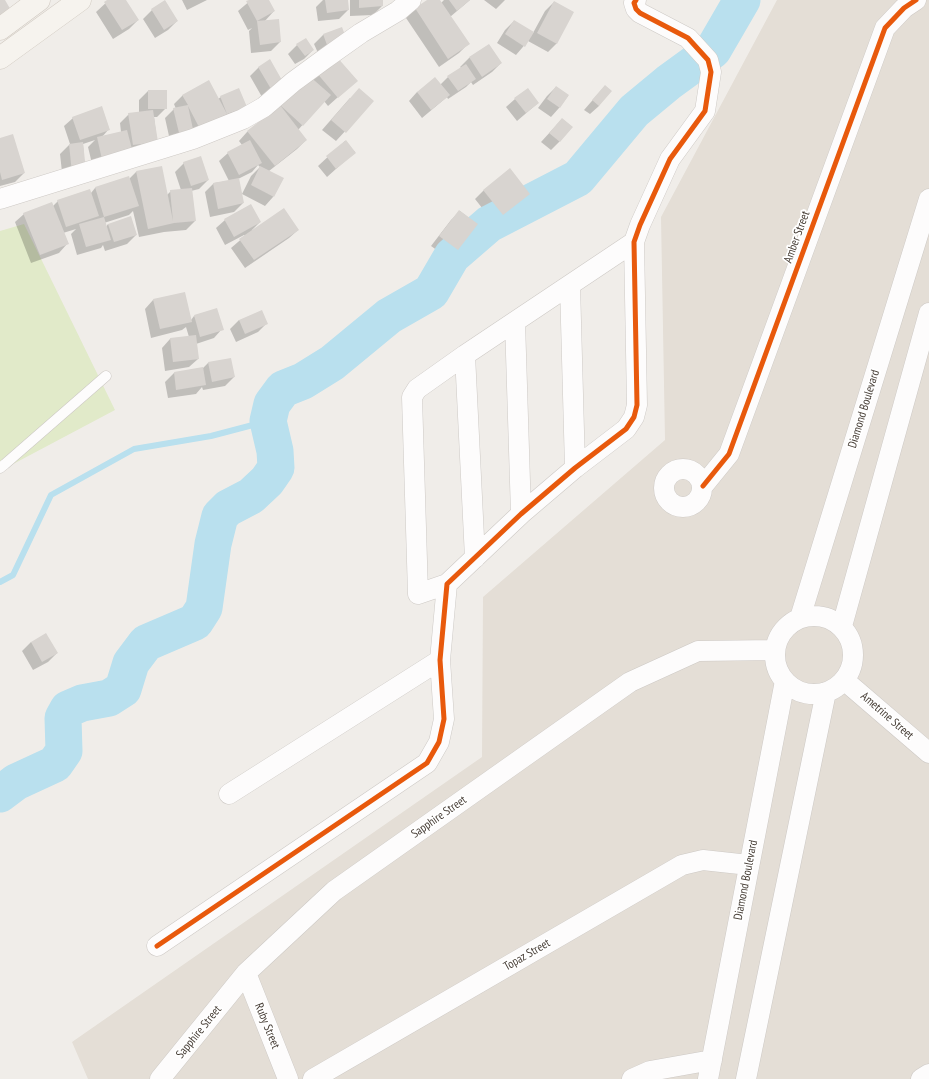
<!DOCTYPE html>
<style>
body{margin:0}
canvas{display:block;background:#f0ede9}
</style>
<canvas width="929" height="1079"></canvas>
<script>
const g = document.querySelector('canvas').getContext('2d');
g.lineJoin = 'round';
function fill(path, color) {
  g.fillStyle = color;
  g.fill(path, 'evenodd');
}
function toPath(rows) {
  const path = new Path2D();
  for (const r of rows) {
    if (r.length === 3) {
      path.moveTo(r[0] + r[2], r[1]);
      path.arc(r[0], r[1], r[2], 0, 2 * Math.PI);
      continue;
    }
    path.moveTo(r[0], r[1]);
    for (let i = 2; i < r.length; i += 2) path.lineTo(r[i], r[i + 1]);
  }
  return path;
}
function strokePath(path, color, width, dash) {
  g.strokeStyle = color;
  g.lineWidth = width;
  g.lineCap = dash ? 'butt' : 'round';
  g.setLineDash(dash || []);
  g.stroke(path);
}
function label(font, color, halo, rows, align = 'center') {
  g.font = font + ' "PT Sans Narrow",sans-serif';
  g.lineWidth = 3.5;
  g.setLineDash([]);
  g.textBaseline = 'middle';
  g.strokeStyle = halo;
  g.fillStyle = color;
  for (const [text, x, y, turn = 0] of rows) {
    g.save();
    g.translate(x, y);
    g.rotate((+turn || 0) * Math.PI / 180);
    g.textAlign = isNaN(turn) ? turn : align;
    if (halo) g.strokeText(text, 0, 0);
    g.fillText(text, 0, 0);
    g.restore();
  }
}
fill(toPath([
 [777,0,929,0,929,1079,88,1079,72,1042,482,757,483,597,665,440,661,217]
]), '#e4ded6');
fill(toPath([
 [24,224,115,410,0,471,0,231]
]), '#e1eac9');
fill(toPath([
 [109,0,125,0,138,20,129,29,113,39,96,12],
 [182,0,207,0,187,10],
 [251,0,268,0,274,11,264,22,280,42,271,51,251,53,249,31,252,28,248,30,238,11],
 [323,0,347,0,348,10,339,19,318,21,316,7],
 [350,0,382,0,382,6,373,15,350,16],
 [429,0,439,0,441,3,444,0,470,0,450,17,468,44,459,53,439,67,406,18,415,9],
 [484,0,505,0,496,9],
 [554,2,557,43,548,52,528,41,516,55,497,43,505,30,514,21,533,33,545,11],
 [152,10,177,21,168,30,155,38,143,19],
 [341,28,345,37,318,53,314,44,323,35],
 [297,45,313,50,304,59,295,64,288,54],
 [489,45,501,63,492,72,473,85,471,82,466,87,448,99,447,97,422,118,409,101,417,92,440,85,448,77,461,68,460,67,469,58],
 [259,67,282,81,262,97,250,76],
 [317,73,356,81,328,106,324,101,298,130,306,140,297,149,269,171,273,197,265,206,242,194,251,176,260,167,258,165,252,172,238,179,243,203,234,212,210,217,205,192,214,183,229,181,219,161,228,153,242,145,239,141,247,132,277,109],
 [605,86,599,106,590,114,584,110],
 [556,87,568,96,559,108,551,117,538,108,547,96],
 [148,91,166,108,157,117,154,117,157,141,94,172,88,147,95,140,83,144,85,171,63,181,60,154,70,144,64,126,73,118,109,129,102,137,121,132,120,123,129,114,139,113,139,100],
 [183,95,218,99,221,97,245,107,171,145,165,118,174,109,176,109,174,104],
 [350,98,373,101,336,141,322,130],
 [515,99,538,103,517,121,506,107],
 [562,119,560,141,551,150,541,142],
 [0,139,24,173,15,182,0,186],
 [345,141,355,152,327,177,318,166],
 [184,163,208,180,199,189,191,191,195,221,186,230,164,232,139,237,133,211,129,215,104,223,106,227,108,224,136,235,127,244,105,251,103,245,101,248,77,255,71,234,76,229,63,233,67,244,59,253,31,263,15,222,24,214,53,206,58,201,91,193,95,188,129,179,136,172,161,167,167,195,171,191,181,190,175,172],
 [484,190,529,194,520,203,494,223,475,199],
 [460,211,476,224,457,249,448,258,431,246,451,220],
 [225,220,260,222,252,230,298,230,289,238,245,268,231,248,245,236,244,235,225,245,216,228],
 [153,300,191,320,194,316,222,329,214,338,196,344,198,359,189,367,165,371,162,348,170,339,189,337,186,327,182,330,151,338,145,309],
 [239,320,267,323,258,332,236,342,230,329],
 [230,359,234,377,225,386,203,390,202,387,196,394,168,398,165,382,174,373,203,368,208,363],
 [31,642,57,653,48,662,33,670,22,651]
]), '#0003');
strokePath(toPath([
 [0,582,13,575,51,495,134,449,211,436,268,421]
]), '#b9e0ee', 6);
strokePath(toPath([
 [0,794,16,782,55,764,64,751,63,718,68,709,82,703,109,698,123,689,131,663,146,643,195,622,204,608,213,544,220,516,228,508,251,496,267,481,276,468,275,451,268,421,272,404,283,389,303,381,332,363,389,316,431,292,452,256,489,224,578,178,634,111,669,82,713,50,742,0]
]), '#b9e0ee', 37);
fill(toPath([
 [0,0,5,0,12,12,0,19],
 [107,0,126,0,139,20,122,30,104,2],
 [165,0,178,21,164,30,151,9],
 [249,0,269,0,275,11,257,21,246,1],
 [325,0,348,0,349,10,327,13],
 [359,0,383,0,383,6,359,8],
 [427,0,440,0,470,44,448,59,415,8],
 [449,0,470,0,457,11],
 [554,1,574,12,557,44,537,33],
 [279,19,281,42,260,45,257,21],
 [514,20,534,32,525,47,505,34],
 [342,27,346,38,327,45,323,34],
 [306,38,314,50,305,56,296,44],
 [489,44,502,63,482,77,469,57],
 [336,56,358,81,338,98,316,72],
 [270,59,283,82,271,89,258,67],
 [466,64,476,79,458,91,447,76],
 [307,74,331,95,303,126,280,105,307,140,275,166,247,131,280,105],
 [435,77,450,95,431,110,417,92],
 [209,80,227,114,220,96,239,88,247,107,227,114,200,129,188,106,194,134,180,137,173,108,188,105,182,95],
 [605,85,612,91,599,106,592,100],
 [556,86,569,95,560,108,547,99],
 [359,88,374,101,346,133,331,120],
 [528,88,539,103,526,113,514,98],
 [148,90,167,90,167,109,148,109],
 [102,106,110,130,80,140,72,117],
 [153,110,158,142,133,145,128,113],
 [562,118,573,127,560,142,549,133],
 [127,130,134,157,103,164,97,137],
 [13,134,25,173,2,180,0,172,0,138],
 [250,140,262,163,239,175,227,152],
 [346,140,356,153,336,169,326,156],
 [83,142,86,171,72,173,69,144],
 [201,156,209,180,191,186,183,162],
 [162,166,173,221,170,190,192,188,196,221,174,223,148,229,136,171],
 [260,166,284,178,274,197,251,185],
 [510,168,530,194,503,215,483,190],
 [129,176,139,206,104,217,95,187],
 [239,178,244,203,218,209,213,183],
 [90,189,99,216,66,227,57,200],
 [52,202,69,244,40,255,23,213],
 [251,204,261,222,234,237,224,219],
 [284,208,299,230,254,260,239,239],
 [459,210,478,224,458,250,439,236],
 [131,216,137,235,114,242,108,224],
 [104,217,111,240,86,247,79,224],
 [185,292,192,322,160,329,153,299],
 [217,308,224,330,200,337,194,315],
 [262,310,268,324,245,334,239,320],
 [196,335,199,359,173,362,170,338],
 [231,358,235,377,212,382,208,362],
 [203,367,206,385,176,390,174,372],
 [46,633,58,653,42,662,31,642]
]), '#d8d4d0');
const service = toPath([
 [0,468,5,464,106,376]
]);
const minor = toPath([
 [0,199,193,139,243,119,264,107,293,82,323,60,361,33,398,11,411,0],
 [570,285,575,468],
 [515,322,521,514],
 [683,488,19],
 [703,486,729,454,885,28,904,8,916,0],
 [475,558,465,355,634,242],
 [447,584,418,594,412,397,417,389,465,355],
 [814,655,39],
 [800,618,929,199],
 [842,626,929,313],
 [844,680,929,753],
 [229,794,440,660],
 [157,946,427,763,439,742,444,719,440,660,447,584,521,514,575,468,626,429,634,417,637,405,634,242,640,225,670,159,705,111,711,72,708,60,688,38,640,13,636,9,634,3,636,0],
 [246,973,288,1079],
 [160,1079,246,973,334,891,630,682,698,651,775,650],
 [313,1079,682,865,703,860,749,865],
 [632,1079,650,1071,712,1060],
 [708,1079,785,681],
 [746,1079,826,692],
 [921,1079,929,1074]
]);
const secondary = toPath([
 [0,29,39,0],
 [0,58,80,0]
]);
strokePath(service, '#cdc9c5', 11);
strokePath(minor, '#cdc9c5', 21);
strokePath(secondary, '#d0c9c0', 23);
strokePath(service, '#fdfcfc', 10);
strokePath(minor, '#fdfcfc', 20);
strokePath(secondary, '#f6f3ee', 22);
strokePath(toPath([
 [703,486,729,454,885,28,904,8,916,0],
 [157,946,427,763,439,742,444,719,440,660,447,584,521,514,575,468,626,429,634,417,637,405,634,242,640,225,670,159,705,111,711,72,708,60,688,38,640,13,636,9,634,3,636,0]
]), '#e8590c', 5);
label('12px', '#463d35', '#fff', [
 ["Amber Street",797,237,-70],
 ["Diamond Boulevard",864,409,-73],
 ["Ametrine Street",887,716,41],
 ["Sapphire Street",439,817,-35],
 ["Diamond Boulevard",746,880,-79],
 ["Topaz Street",527,955,-30],
 ["Ruby Street",267,1026,68],
 ["Sapphire Street",199,1032,-51]
]);
</script>
